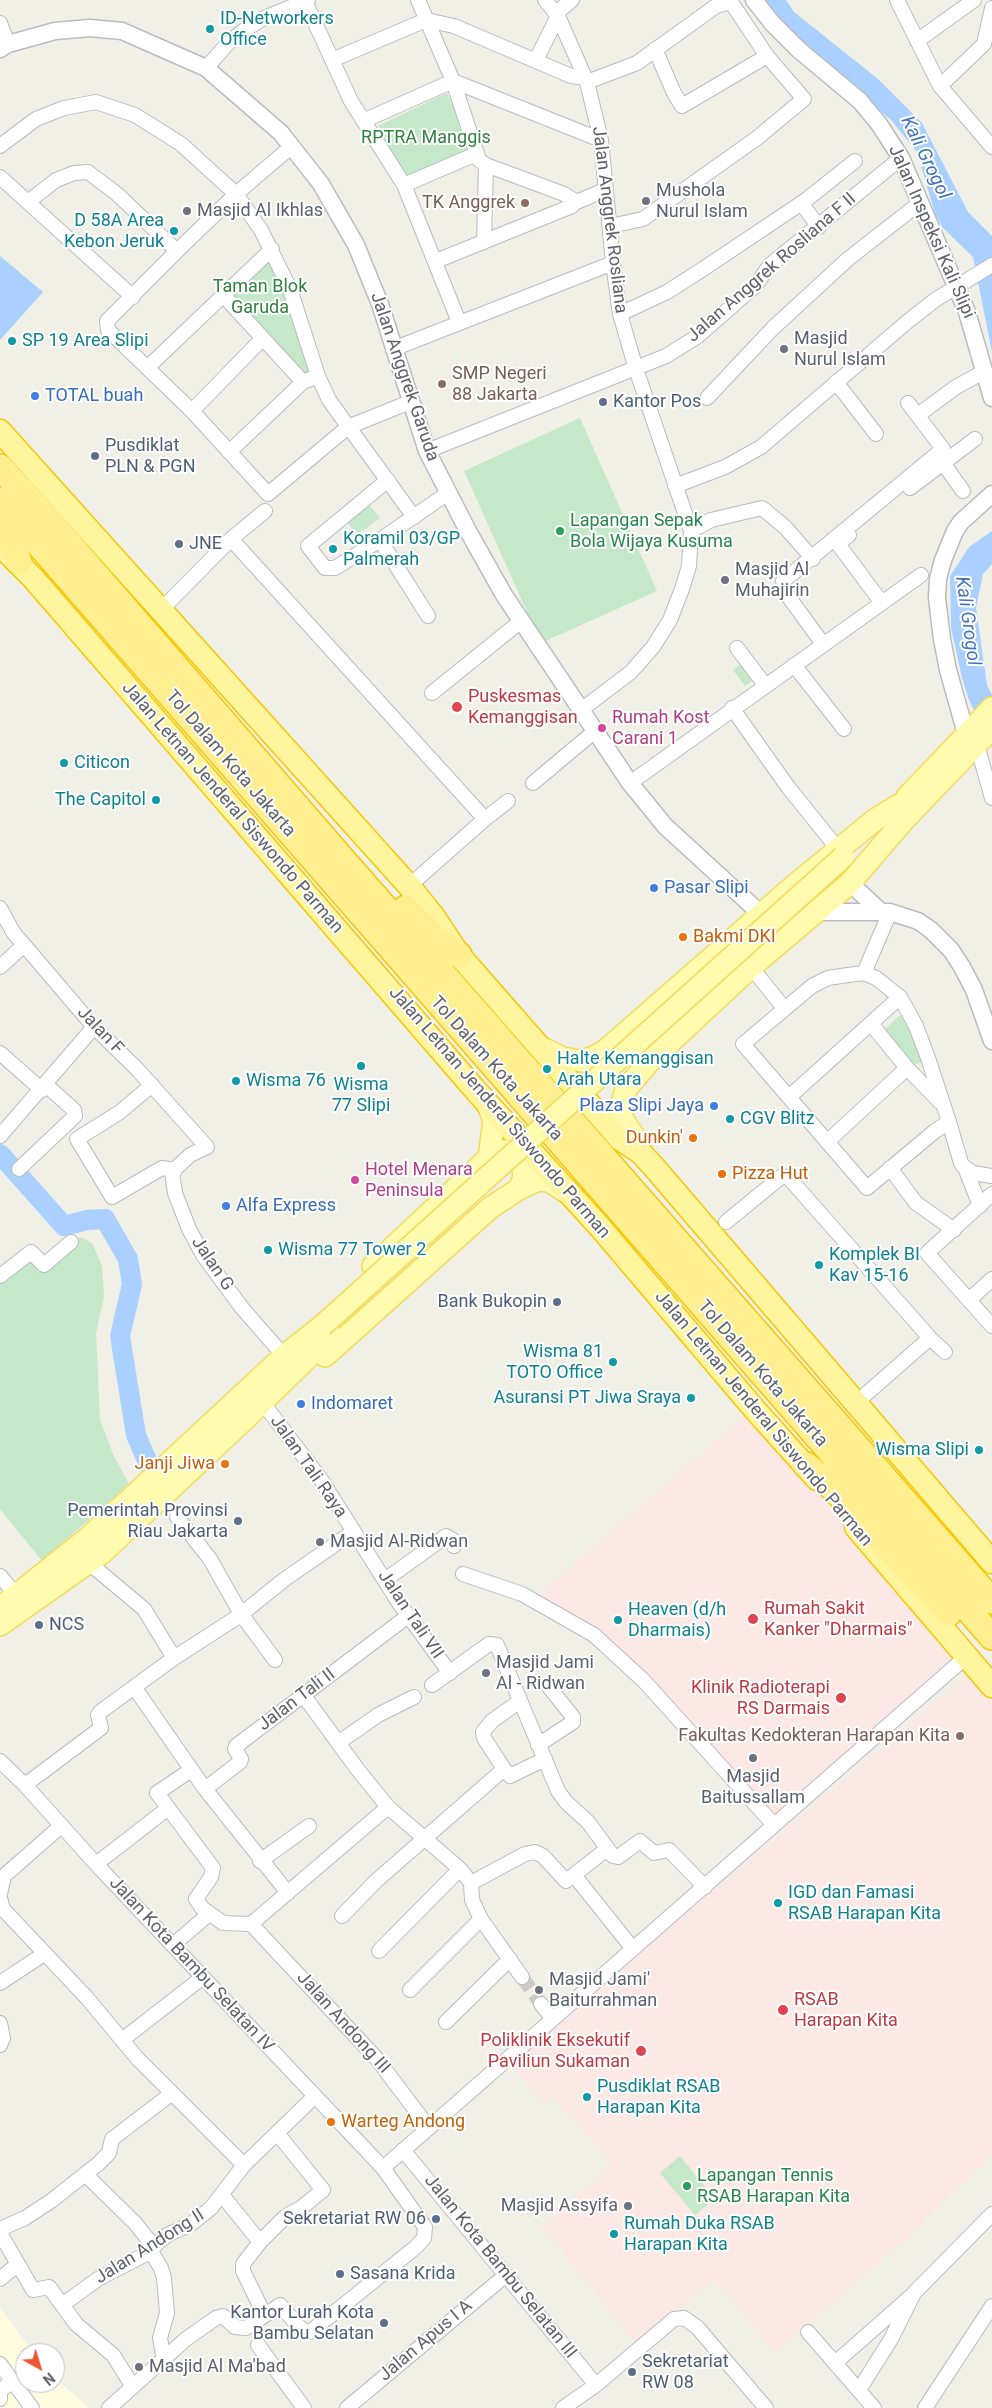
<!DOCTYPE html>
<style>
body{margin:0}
#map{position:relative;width:992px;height:2408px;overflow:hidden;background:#f1f0e7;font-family:Roboto,sans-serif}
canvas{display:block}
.north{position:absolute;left:15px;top:2343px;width:50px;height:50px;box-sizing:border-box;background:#fff;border:1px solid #bfc0c3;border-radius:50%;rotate:141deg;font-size:14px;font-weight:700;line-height:20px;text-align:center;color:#5e6168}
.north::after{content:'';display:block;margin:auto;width:18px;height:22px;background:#ed5531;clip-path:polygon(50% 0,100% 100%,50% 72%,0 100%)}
</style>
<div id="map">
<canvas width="992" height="2408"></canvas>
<div class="north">N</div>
</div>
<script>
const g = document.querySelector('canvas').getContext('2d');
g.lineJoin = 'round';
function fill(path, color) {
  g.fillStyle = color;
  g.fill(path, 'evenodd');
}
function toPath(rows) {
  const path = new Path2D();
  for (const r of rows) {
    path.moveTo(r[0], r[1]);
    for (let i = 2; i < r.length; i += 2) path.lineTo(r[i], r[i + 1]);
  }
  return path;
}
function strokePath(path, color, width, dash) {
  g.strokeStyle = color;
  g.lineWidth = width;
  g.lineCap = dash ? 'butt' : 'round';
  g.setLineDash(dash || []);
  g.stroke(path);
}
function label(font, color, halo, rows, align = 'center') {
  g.font = font + ' Roboto,sans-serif';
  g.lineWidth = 4;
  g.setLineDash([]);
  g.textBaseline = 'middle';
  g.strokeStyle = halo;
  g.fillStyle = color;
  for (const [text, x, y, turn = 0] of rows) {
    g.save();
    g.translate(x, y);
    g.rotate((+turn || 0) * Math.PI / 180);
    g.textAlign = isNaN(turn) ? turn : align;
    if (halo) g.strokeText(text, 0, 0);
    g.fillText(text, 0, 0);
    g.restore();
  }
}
fill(toPath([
 [0,2307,34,2353,25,2353,25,2383,55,2383,55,2378,89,2408,0,2408]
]), '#fffbde');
fill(toPath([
 [747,1414,827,1505,887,1580,953,1643,954,1661,780,1812,774,1814,767,1812,594,1630,538,1595],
 [974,1669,992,1690,992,2155,911,2235,775,2353,714,2279,636,2344,541,2226,613,2165,552,2096,543,2103,509,2064]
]), '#fce9e5');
fill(toPath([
 [447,93,473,149,404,181,378,126],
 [270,254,315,376,302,380,225,296],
 [580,418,657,591,541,643,464,471],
 [369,505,380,518,357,535,347,522],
 [742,664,754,680,745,686,733,670],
 [900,1015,917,1035,926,1062,909,1065,883,1031],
 [80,1237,92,1243,102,1266,104,1296,96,1333,100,1420,113,1454,129,1484,42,1561,0,1509,0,1283,29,1259,39,1273],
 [680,2156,715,2199,695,2215,660,2173]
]), '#c4e8c8');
fill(toPath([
 [757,0,786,0,794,12,878,79,922,123,968,212,992,236,992,352,973,257,943,228,935,214,917,152,891,120,780,30],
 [0,256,43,292,0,340],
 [992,531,992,564,983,574,976,608,987,685,992,695,992,747,969,700,962,678,951,628,950,576,969,547]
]), '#a9d0ff');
strokePath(toPath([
 [0,1154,64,1226,87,1220,105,1219,128,1259,132,1284,120,1336,136,1435,149,1465]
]), '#a9d0ff', 20);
strokePath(toPath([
 [522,1977,541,2004]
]), '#ccccc7', 14, [14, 7]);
const minor = toPath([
 [418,0,453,81,479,160,486,165,564,194,572,199,574,203],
 [545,0,558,16,587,82,601,140,613,263,620,314,636,369,691,531,689,566,682,589,670,620,653,647,631,672,581,710],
 [897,0,940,86,992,147],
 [305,1,351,101,404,185,459,322],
 [556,13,572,0],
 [0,23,8,44],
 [917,41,974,0],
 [655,49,674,93,682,106,767,56],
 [332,60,426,20,454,26,571,76,586,78],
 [536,60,558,16],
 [206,68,230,41,246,29,264,18,308,0],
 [587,82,637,63,716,6,731,2,767,56,804,99,757,138,643,219,610,226],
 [940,86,984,44,992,8],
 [363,121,453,81,601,140],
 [0,146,36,119,64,108,96,102,135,115,181,144,236,194,261,230,290,289,318,376,329,400,414,517],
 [292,146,236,194,177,251,107,321,108,330,192,411,268,494,348,427,410,402],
 [0,177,133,297],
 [404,185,476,154],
 [28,202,56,180,74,173,88,172,117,194,177,251],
 [801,203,819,227],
 [484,242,486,165],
 [436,261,572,206,574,203,605,190],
 [223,295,303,382],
 [620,314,667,292,703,269,806,200,855,161],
 [393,349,613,263],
 [147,368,272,249],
 [836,382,876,434],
 [707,398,773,328,848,259,921,202],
 [192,411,262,339],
 [918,415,956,387,985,371],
 [427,451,666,356,698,336,755,286,770,265,901,158],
 [229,452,303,382,318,376],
 [943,463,963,491],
 [388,480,308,546,325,568,335,568,380,540,448,493],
 [675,486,725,467,761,447,907,322,935,300,992,265],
 [910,488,975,439],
 [691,531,711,520,762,508,785,527,813,559],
 [849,535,838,544,882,603],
 [231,539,485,819],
 [380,540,428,616],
 [783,581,943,449,908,403],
 [788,596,823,644],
 [161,610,231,539,265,511],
 [737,648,765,685],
 [794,665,844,729],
 [432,693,521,621],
 [732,708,788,787,838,849],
 [977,745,992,798],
 [533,783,595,731],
 [630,783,921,575],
 [409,886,485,819,508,801],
 [0,908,13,932,94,1027,137,1069,207,1147,190,1155,172,1172,175,1193,189,1229,203,1255,242,1308,284,1356],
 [0,967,24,945],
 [751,967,784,1008],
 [864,973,890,912],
 [872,1025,907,1068,940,1102],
 [0,1053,42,1090],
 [152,1085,120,1112,77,1139,112,1197,162,1168,175,1170],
 [789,1097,900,997],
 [949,1122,935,1131,867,1188,743,1044,812,986,828,978,848,975,864,973,876,978,900,997,916,1026,928,1058,949,1122,961,1163,963,1166,973,1173,992,1176],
 [0,1136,94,1027],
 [827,1142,907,1068],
 [890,1168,916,1203,954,1230],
 [19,1169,75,1116,74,1110,46,1085],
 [966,1170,980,1206],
 [992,1194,927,1253,992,1326],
 [726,1222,781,1177,788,1177,930,1338],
 [0,1276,31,1252,44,1265,71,1242],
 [970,1299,992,1279],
 [865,1395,930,1338,945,1352],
 [263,1403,320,1478,399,1603,450,1673],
 [177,1517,210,1559,241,1614,275,1660],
 [89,1563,144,1609,174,1658],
 [463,1574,522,1594,594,1635,644,1681,774,1825],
 [0,1576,16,1595],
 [385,1580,446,1536,453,1540,454,1546],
 [432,1685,489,1644,497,1645,558,1791,566,1802,588,1822,613,1856,618,1857,640,1841,654,1853,669,1850,705,1887],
 [134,1687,205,1789,288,1893],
 [304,1696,358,1770,388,1807,460,1869,471,1883,472,1900,481,1919,522,1977],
 [338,1743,378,1715,414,1697],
 [538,1745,573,1722,573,1717,549,1687],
 [0,1761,25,1785,96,1864,383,2168,425,2227,424,2238,416,2247,310,2332,303,2331,280,2305,246,2328,235,2327,223,2316,216,2318,186,2339,109,2408],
 [504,1769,484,1738,483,1732,492,1721,520,1701],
 [191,1770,157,1793,213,1868,211,1877,196,1899,202,1908,223,1923,251,1924,388,1807],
 [25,1785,101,1728,98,1715,100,1712,174,1658,239,1616,285,1579,353,1532],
 [205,1789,240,1762,241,1759,235,1749,236,1746,408,1616],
 [260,1861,309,1826],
 [96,1864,167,1809],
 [574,1875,633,1949],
 [471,1883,525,1854,535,1852,543,1856,566,1881,607,1849],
 [0,1894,4,1876,61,1826],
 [0,1898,3,1909,87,1998,137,2058,244,2165],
 [342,1916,376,1881,504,1769,510,1776,545,1759],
 [251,1924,377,2059,429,2128],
 [173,1945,209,1914],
 [379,1951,460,1869],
 [0,1983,44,1954],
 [410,1990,481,1919],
 [541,2004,553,2019],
 [446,2022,510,1959],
 [0,2023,3,2038,0,2045],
 [122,2040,203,1977],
 [403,2150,596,2385],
 [383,2168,967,1656],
 [85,2174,135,2223,154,2247],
 [222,2195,260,2242],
 [0,2229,25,2218,51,2201,98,2164,109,2153,112,2139,171,2094],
 [0,2233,33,2290,49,2287,76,2324,113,2355,133,2387],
 [150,2250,161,2268,164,2278,167,2313,160,2338,164,2360],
 [0,2279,18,2264],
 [62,2305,98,2279,144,2255,167,2235,191,2224,211,2208,244,2165,315,2096],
 [264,2314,243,2271,243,2264,260,2242,286,2216,301,2208,323,2190,277,2133],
 [808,2332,874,2408],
 [258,2345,304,2408],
 [835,2363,910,2297],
 [0,2364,32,2408],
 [859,2390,891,2339,914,2293,992,2214],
 [0,2399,0,2391,11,2382],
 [347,2408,506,2275],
 [563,2408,596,2385,674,2319,684,2318,697,2327,766,2408],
 [925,2408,992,2306]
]);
const tertiary = toPath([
 [754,0,772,23,799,50,860,101,879,124,901,158,967,312,992,398],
 [0,49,8,44,55,31,90,28,122,31,206,68,281,133,321,184,356,245,380,304,427,451,468,531,504,595,630,783,665,826,761,914],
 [966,734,948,670,942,639,937,598,938,579,943,560,955,531,961,522,992,494],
 [850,883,879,910],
 [814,912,890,912,918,921,931,930,951,950,962,967,974,990,992,1041]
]);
const primary = toPath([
 [907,797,992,708],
 [540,1047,563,1058,581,1061,594,1057,606,1050,796,884,876,819,899,805],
 [488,1105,494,1120,489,1158],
 [640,1152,637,1141,622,1118,621,1106,626,1089,649,1062,751,967,850,883,904,820,992,728],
 [373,1266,496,1151,505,1151,514,1155,520,1162,524,1171,523,1180,519,1189],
 [325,1356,490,1208,519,1189,538,1180,549,1181,566,1192],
 [0,1608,88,1538,284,1356,322,1326],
 [0,1625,102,1553,245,1419,331,1335]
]);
const trunk = toPath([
 [0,431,409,886,434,917,459,955,620,1139,640,1152,653,1166,992,1562],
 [6,551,33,578,478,1093,599,1226,756,1411,817,1479],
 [856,1527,992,1686]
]);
const motorway = toPath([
 [0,467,53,525,338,854,992,1601],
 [0,500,992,1637],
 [0,525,12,544,19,562],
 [406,908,437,939,459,955],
 [806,1465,835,1490,949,1613]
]);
strokePath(minor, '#b9bbc1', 16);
strokePath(tertiary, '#b9bbc1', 19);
strokePath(primary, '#f5db5c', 24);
strokePath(trunk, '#f8c700', 25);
strokePath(motorway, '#f8c700', 28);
strokePath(minor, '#fff', 14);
strokePath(tertiary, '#fff', 16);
strokePath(primary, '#fffbae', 21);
strokePath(trunk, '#fff59f', 22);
strokePath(motorway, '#ffef90', 25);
const primaryBridge = toPath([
 [322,1326,843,857]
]);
strokePath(primaryBridge, '#f5db5c', 24, []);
strokePath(primaryBridge, '#fffbae', 21);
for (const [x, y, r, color] of [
 [210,29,5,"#0f9aa8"],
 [646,201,5,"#6b7280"],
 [525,203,5,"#8d6e63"],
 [187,211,5,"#6b7280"],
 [174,231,5,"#0f9aa8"],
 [12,341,5,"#0f9aa8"],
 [784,349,5,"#6b7280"],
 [442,384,5,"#8d6e63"],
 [35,396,5,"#3f7fe0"],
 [603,402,5,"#5c6f8a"],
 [95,456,5,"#5c6f8a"],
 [560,531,5,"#2e9e5b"],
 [179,544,5,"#5c6f8a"],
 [333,549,5,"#0f9aa8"],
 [725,580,5,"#6b7280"],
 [457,707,6,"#e0444e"],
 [602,728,5,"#d1479c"],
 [64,763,5,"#0f9aa8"],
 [156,800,5,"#0f9aa8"],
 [654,888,5,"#3f7fe0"],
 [683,937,5,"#e8710a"],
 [361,1066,5,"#0f9aa8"],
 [547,1069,5,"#0f9aa8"],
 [236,1081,5,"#0f9aa8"],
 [714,1106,5,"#3f7fe0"],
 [730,1119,5,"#0f9aa8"],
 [693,1138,5,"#e8710a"],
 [722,1174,5,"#e8710a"],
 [355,1180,5,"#d1479c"],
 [226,1206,5,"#3f7fe0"],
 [268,1250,5,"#0f9aa8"],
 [819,1265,5,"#0f9aa8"],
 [557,1302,5,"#5c6f8a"],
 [613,1362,5,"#0f9aa8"],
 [691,1398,5,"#0f9aa8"],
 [301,1404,5,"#3f7fe0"],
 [979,1450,5,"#0f9aa8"],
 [225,1464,5,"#e8710a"],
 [238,1521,5,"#5c6f8a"],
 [320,1542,5,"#6b7280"],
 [753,1619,6,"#e0444e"],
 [618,1620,5,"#0f9aa8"],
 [39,1625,5,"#5c6f8a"],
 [486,1673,5,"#6b7280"],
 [841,1698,6,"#e0444e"],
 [960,1736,5,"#8d6e63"],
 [753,1758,5,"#6b7280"],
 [778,1903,5,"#0f9aa8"],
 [539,1990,5,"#6b7280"],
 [783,2010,6,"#e0444e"],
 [641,2051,6,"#e0444e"],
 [587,2097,5,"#0f9aa8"],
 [331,2122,5,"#e8710a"],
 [687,2186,5,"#2e9e5b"],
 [628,2206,5,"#6b7280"],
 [436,2219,5,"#5c6f8a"],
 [614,2234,5,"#0f9aa8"],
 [340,2274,5,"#5c6f8a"],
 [384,2323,5,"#5c6f8a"],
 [139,2367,5,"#6b7280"],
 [632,2372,5,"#5c6f8a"]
]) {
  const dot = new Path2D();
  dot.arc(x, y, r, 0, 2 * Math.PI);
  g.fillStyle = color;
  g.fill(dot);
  strokePath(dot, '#fff', 2);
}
label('18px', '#0d838f', '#fff', [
 ["ID-Networkers",220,19],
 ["Office",220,40],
 ["D 58A Area",164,221,"right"],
 ["Kebon Jeruk",164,242,"right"],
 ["SP 19 Area Slipi",22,341],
 ["Koramil 03/GP",343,539],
 ["Palmerah",343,560],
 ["Citicon",74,763],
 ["The Capitol",146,800,"right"],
 ["Halte Kemanggisan",557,1059],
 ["Arah Utara",557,1080],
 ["Wisma 76",246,1081],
 ["Wisma",361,1085,"center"],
 ["77 Slipi",361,1106,"center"],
 ["CGV Blitz",740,1119],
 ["Wisma 77 Tower 2",278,1250],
 ["Komplek BI",829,1255],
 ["Kav 15-16",829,1276],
 ["Wisma 81",603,1352,"right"],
 ["TOTO Office",603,1373,"right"],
 ["Asuransi PT Jiwa Sraya",681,1398,"right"],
 ["Wisma Slipi",969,1450,"right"],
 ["Heaven (d/h",628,1610],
 ["Dharmais)",628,1631],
 ["IGD dan Famasi",788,1893],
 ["RSAB Harapan Kita",788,1914],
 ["Pusdiklat RSAB",597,2087],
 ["Harapan Kita",597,2108],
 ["Rumah Duka RSAB",624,2224],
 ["Harapan Kita",624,2245]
], 'left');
label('18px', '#32823f', '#fff', [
 ["RPTRA Manggis",426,138],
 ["Taman Blok",260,287],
 ["Garuda",260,308]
]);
label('18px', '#5b616d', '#fff', [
 ["Mushola",656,191],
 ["Nurul Islam",656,212],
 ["Masjid Al Ikhlas",197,211],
 ["Masjid",794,339],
 ["Nurul Islam",794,360],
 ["Masjid Al",735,570],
 ["Muhajirin",735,591],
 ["Masjid Al-Ridwan",330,1542],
 ["Masjid Jami",496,1663],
 ["Al - Ridwan",496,1684],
 ["Masjid",753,1777,"center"],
 ["Baitussallam",753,1798,"center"],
 ["Masjid Jami'",549,1980],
 ["Baiturrahman",549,2001],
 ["Masjid Assyifa",618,2206,"right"],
 ["Masjid Al Ma'bad",149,2367]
], 'left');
label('18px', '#785e54', '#fff', [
 ["TK Anggrek",515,203],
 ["SMP Negeri",452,374,"left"],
 ["88 Jakarta",452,395,"left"],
 ["Fakultas Kedokteran Harapan Kita",950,1736]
], 'right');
label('18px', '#5e6168', '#fff', [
 ["Jalan Anggrek Rosliana",609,220,83],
 ["Jalan Inspeksi Kali Slipi",931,232,66],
 ["Jalan Anggrek Rosliana F II",772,268,-41],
 ["Jalan Anggrek Garuda",404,377,71],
 ["Tol Dalam Kota Jakarta",230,764,49],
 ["Jalan Letnan Jenderal Siswondo Parman",232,808,49],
 ["Jalan F",100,1031,47],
 ["Tol Dalam Kota Jakarta",496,1069,48],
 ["Jalan Letnan Jenderal Siswondo Parman",499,1113,49],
 ["Jalan G",212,1264,56],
 ["Tol Dalam Kota Jakarta",762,1374,49],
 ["Jalan Letnan Jenderal Siswondo Parman",763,1419,50],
 ["Jalan Tali Raya",308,1467,55],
 ["Jalan Tali VII",410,1615,56],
 ["Jalan Tali II",297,1700,-37],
 ["Jalan Kota Bambu Selatan IV",191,1965,47],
 ["Jalan Andong III",343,2023,48],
 ["Jalan Andong II",150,2247,-32],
 ["Jalan Kota Bambu Selatan III",500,2267,51],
 ["Jalan Apus I A",426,2341,-40]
]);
label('18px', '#366cbe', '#fff', [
 ["TOTAL buah",45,396],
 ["Pasar Slipi",664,888],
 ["Plaza Slipi Jaya",704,1106,"right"],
 ["Alfa Express",236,1206],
 ["Indomaret",311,1404]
], 'left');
label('18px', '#4e5e75', '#fff', [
 ["Kantor Pos",613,402],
 ["Pusdiklat",105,446],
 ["PLN & PGN",105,467],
 ["JNE",189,544],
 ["Bank Bukopin",547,1302,"right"],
 ["Pemerintah Provinsi",228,1511,"right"],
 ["Riau Jakarta",228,1532,"right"],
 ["NCS",49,1625],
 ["Sekretariat RW 06",426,2219,"right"],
 ["Sasana Krida",350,2274],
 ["Kantor Lurah Kota",374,2313,"right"],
 ["Bambu Selatan",374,2334,"right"],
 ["Sekretariat",642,2362],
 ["RW 08",642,2383]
], 'left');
label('18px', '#27864d', '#fff', [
 ["Lapangan Sepak",570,521],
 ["Bola Wijaya Kusuma",570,542],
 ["Lapangan Tennis",697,2176],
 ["RSAB Harapan Kita",697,2197]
], 'left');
label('18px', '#be3a42', '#fff', [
 ["Puskesmas",468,697],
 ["Kemanggisan",468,718],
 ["Rumah Sakit",764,1609],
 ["Kanker \"Dharmais\"",764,1630],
 ["Klinik Radioterapi",830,1688,"right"],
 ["RS Darmais",830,1709,"right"],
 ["RSAB",794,2000],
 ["Harapan Kita",794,2021],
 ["Poliklinik Eksekutif",630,2041,"right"],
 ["Paviliun Sukaman",630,2062,"right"]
], 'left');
label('18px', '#b23c85', '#fff', [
 ["Rumah Kost",612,718],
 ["Carani 1",612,739],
 ["Hotel Menara",365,1170],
 ["Peninsula",365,1191]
], 'left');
label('18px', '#c56008', '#fff', [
 ["Bakmi DKI",693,937],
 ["Dunkin'",683,1138,"right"],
 ["Pizza Hut",732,1174],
 ["Janji Jiwa",215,1464,"right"],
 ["Warteg Andong",341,2122]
], 'left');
label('italic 19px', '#4472be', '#fff', [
 ["Kali Grogol",925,158,64],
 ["Kali Grogol",967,621,82]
]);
</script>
